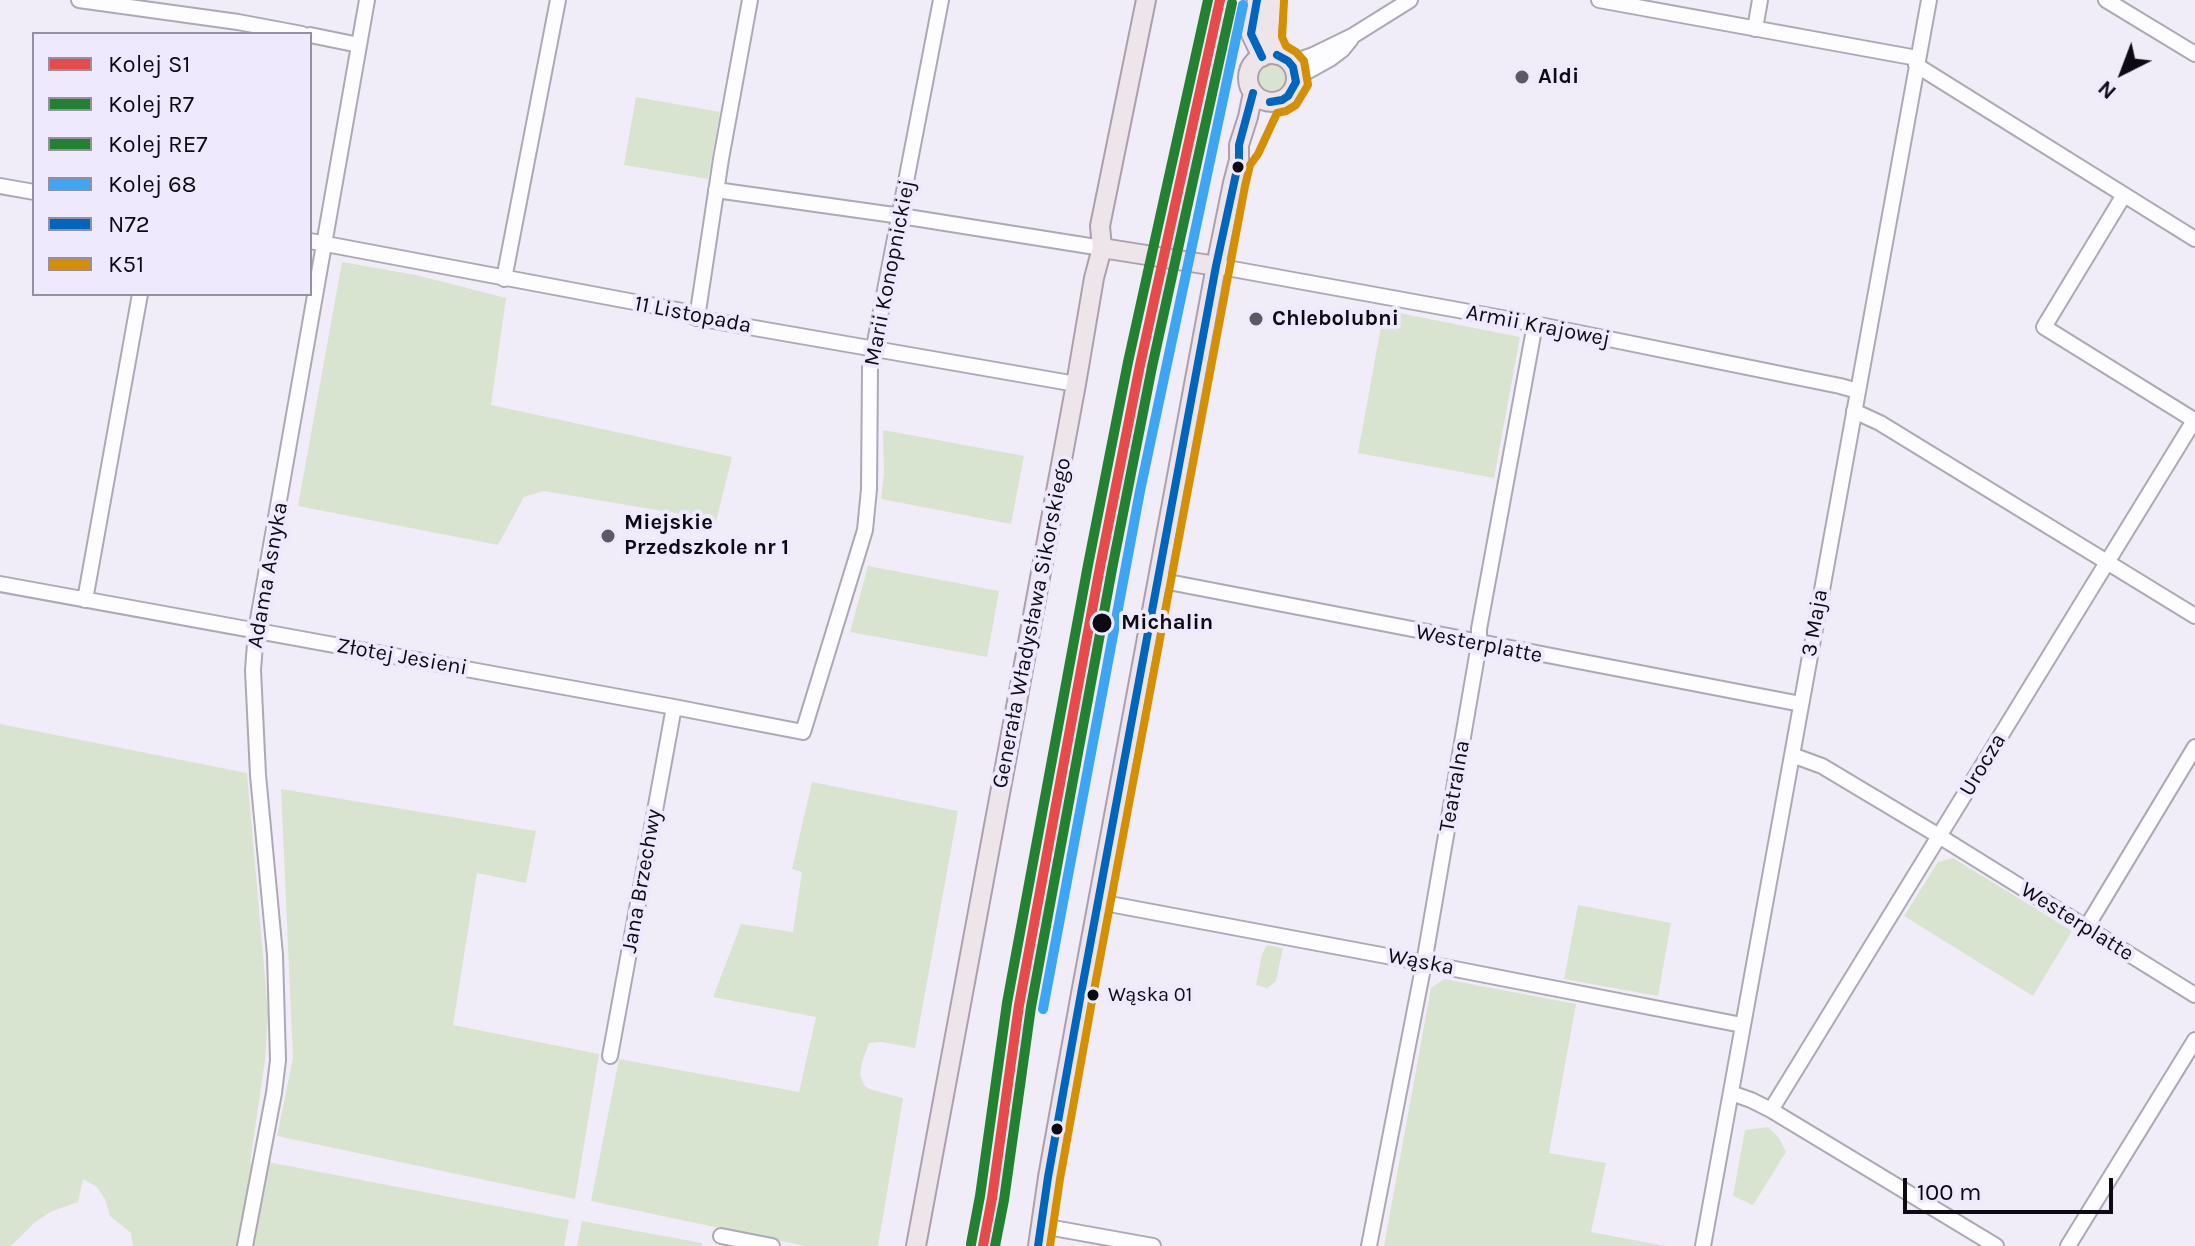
<!DOCTYPE html>
<meta charset="utf-8">
<style>
body{margin:0}
#map{position:relative;width:2195px;height:1246px;overflow:hidden;background:#f0edf8;font-family:Karla,sans-serif}
canvas{display:block}
.legend{position:absolute;left:32px;top:32px;width:280px;height:264px;box-sizing:border-box;background:#eee9fc;border:2px solid #94909f;margin:0;padding:10px 14px;list-style:none;font-size:24px;color:#0d0a14}
.legend li{display:flex;align-items:center;gap:16px;height:40px}
.legend b{width:40px;border:2px solid #94909f}
.north{position:absolute;left:2083px;top:32px;width:80px;height:80px;-webkit-text-stroke:6px #eee9fc;paint-order:stroke;rotate:222deg;font-size:22px;font-weight:700;line-height:32px;text-align:center;color:#0d0a14}
.north::after{content:'';display:block;margin:auto;width:28px;height:36px;background:#0d0a14;clip-path:polygon(50% 0,100% 100%,50% 72%,0 100%)}
.scale{position:absolute;left:1903px;top:1178px;width:210px;height:36px;box-sizing:border-box;border:4px solid #0d0a14;border-top:0;padding-left:10px;font-size:24px;line-height:28px;white-space:nowrap;color:#0d0a14;-webkit-text-stroke:6px #eee9fc;paint-order:stroke}
</style>
<div id="map">
<canvas width="2195" height="1246"></canvas>
<ul class="legend">
<li><b style="height:10px;background:#e74a4a"></b>Kolej S1</li>
<li><b style="height:10px;background:#238132"></b>Kolej R7</li>
<li><b style="height:10px;background:#238132"></b>Kolej RE7</li>
<li><b style="height:10px;background:#3ea5f4"></b>Kolej 68</li>
<li><b style="height:10px;background:#0065bd"></b>N72</li>
<li><b style="height:10px;background:#d48f03"></b>K51</li>
</ul>
<div class="north">N</div>
<div class="scale">100 m</div>
</div>
<script>
const g = document.querySelector('canvas').getContext('2d');
g.lineJoin = 'round';
function fill(path, color) {
  g.fillStyle = color;
  g.fill(path, 'evenodd');
}
function toPath(rows) {
  const path = new Path2D();
  for (const r of rows) {
    if (r.length === 3) {
      path.moveTo(r[0] + r[2], r[1]);
      path.arc(r[0], r[1], r[2], 0, 2 * Math.PI);
      continue;
    }
    path.moveTo(r[0], r[1]);
    for (let i = 2; i < r.length; i += 2) path.lineTo(r[i], r[i + 1]);
  }
  return path;
}
function strokePath(path, color, width, dash) {
  g.strokeStyle = color;
  g.lineWidth = width;
  g.lineCap = dash ? 'butt' : 'round';
  g.setLineDash(dash || []);
  g.stroke(path);
}
function label(font, color, halo, rows, align = 'center') {
  g.font = font + ' Karla,sans-serif';
  g.lineWidth = 8;
  g.setLineDash([]);
  g.textBaseline = 'middle';
  g.strokeStyle = halo;
  g.fillStyle = color;
  for (const [text, x, y, turn = 0] of rows) {
    g.save();
    g.translate(x, y);
    g.rotate((+turn || 0) * Math.PI / 180);
    g.textAlign = isNaN(turn) ? turn : align;
    if (halo) g.strokeText(text, 0, 0);
    g.fillText(text, 0, 0);
    g.restore();
  }
}
fill(toPath([
 [1272,77,14],
 [636,97,720,112,708,179,624,165],
 [342,262,416,275,506,298,491,405,732,457,716,522,698,517,544,491,524,497,498,545,298,506],
 [1384,310,1520,337,1494,478,1358,453],
 [883,430,1024,456,1011,524,881,499,884,473],
 [868,566,999,591,987,657,850,632],
 [0,724,247,773,268,1012,265,1060,250,1163,253,1164,238,1246,133,1246,131,1233,110,1216,105,1199,97,1187,83,1179,78,1202,50,1212,34,1223,11,1246,0,1246],
 [812,782,958,811,915,1048,882,1042,869,1043,862,1062,860,1075,864,1085,869,1089,903,1098,878,1246,805,1246,591,1201,619,1059,799,1092,816,1017,713,997,741,924,793,932,802,872,792,869],
 [281,789,536,831,526,883,477,873,453,1025,599,1054,575,1199,277,1136,293,1058],
 [1953,858,2072,931,2033,996,1904,916,1938,862],
 [1578,905,1671,923,1658,996,1564,979],
 [1267,945,1283,948,1276,981,1267,988,1256,985,1262,954],
 [1444,979,1576,1004,1549,1153,1606,1163,1591,1232,1666,1246,1384,1246,1431,988],
 [1768,1127,1779,1138,1786,1152,1753,1205,1733,1196,1745,1130],
 [268,1162,569,1220,564,1246,252,1246],
 [582,1221,702,1243,702,1246,577,1246]
]), '#d8e4cf');
const minor = toPath([
 [79,0,238,22,302,34],
 [1599,0,1917,58],
 [2106,0,2195,54],
 [1755,29,1760,0],
 [310,35,359,45],
 [1290,63,1313,55,1354,35,1410,0],
 [1916,65,2195,239],
 [1296,78,1330,59,1342,50,1351,39],
 [0,186,34,192],
 [716,190,901,216,1102,248],
 [2124,195,2044,327,2194,420],
 [310,241,682,311,697,318,1076,384],
 [1216,266,1535,324,1840,386,1858,391],
 [504,279,558,0],
 [697,318,721,159,750,0],
 [1854,411,1880,423,2195,616],
 [1158,580,1801,704],
 [0,584,674,707,803,732,865,530,869,489,870,368,941,0],
 [85,600,140,294],
 [1792,755,1822,766,1939,836,2195,995],
 [1099,902,1424,963,1742,1025],
 [2086,928,2195,747],
 [610,1056,674,707],
 [1731,1093,1751,1100,1771,1110,1996,1246],
 [1771,1110,2195,419],
 [1042,1226,1153,1246],
 [721,1236,772,1246],
 [245,1246,274,1093,278,1060,275,955,258,775,253,670,256,631,367,0],
 [1369,1246,1424,963,1479,644,1479,629,1535,324],
 [1703,1246,1929,0],
 [2068,1246,2195,1040]
]);
const major = toPath([
 [1257,0,1251,34,1262,57],
 [1272,0,1269,34,1277,55],
 [1272,78,24],
 [1102,248,1216,266],
 [916,1246,1076,384,1094,278,1102,248,1100,226,1146,0],
 [1038,1246,1048,1177,1080,999,1216,266,1233,183,1239,160,1239,145,1248,117,1253,93]
]);
strokePath(minor, '#aba9b3', 18);
strokePath(major, '#ad9fac', 22);
strokePath(minor, '#fdfcfe', 14);
strokePath(major, '#ede5ea', 18);
strokePath(toPath([
 [1257,0,1251,34,1262,57],
 [1270,102,1282,100,1288,96,1296,82,1293,67,1288,61,1277,55],
 [1038,1246,1048,1177,1080,999,1216,266,1239,160,1239,145,1253,93]
]), '#0065bd', 8);
strokePath(toPath([
 [1050,1246,1060,1179,1092,1001,1245,186,1250,165,1258,154,1277,113,1286,111,1296,105,1308,85,1304,61,1296,52,1286,46,1282,37,1284,1]
]), '#d48f03', 8);
strokePath(toPath([
 [983,1246,992,1198,1019,1005,1100,567,1140,365,1220,0]
]), '#e74a4a', 10);
strokePath(toPath([
 [995,1246,1004,1200,1031,1007,1112,569,1152,367,1232,3]
]), '#238132', 10);
strokePath(toPath([
 [971,1244,980,1196,1007,1003,1088,565,1128,362,1208,0]
]), '#238132', 10);
strokePath(toPath([
 [1043,1009,1140,491,1243,5]
]), '#3ea5f4', 10);
for (const [x, y, r, color] of [
 [1522,77,8,"#5c5964"],
 [1238,167,7,"#0d0a14"],
 [1256,319,8,"#5c5964"],
 [608,536,8,"#5c5964"],
 [1102,623,11,"#0d0a14"],
 [1093,995,7,"#0d0a14"],
 [1057,1129,7,"#0d0a14"]
]) {
  const dot = new Path2D();
  dot.arc(x, y, r, 0, 2 * Math.PI);
  g.fillStyle = color;
  g.fill(dot);
  strokePath(dot, '#eee9fc', 3);
}
label('20px', '#0d0a14', '#eee9fc', [
 ["Wąska 01",1108,995]
], 'left');
label('bold 22px', '#0d0a14', '#eee9fc', [
 ["Aldi",1538,77],
 ["Chlebolubni",1272,319],
 ["Miejskie",624,523],
 ["Przedszkole nr 1",624,548]
], 'left');
label('22px', '#0d0a14', '#eee9fc', [
 ["Marii Konopnickiej",890,273,-79],
 ["11 Listopada",693,315,11],
 ["Armii Krajowej",1538,326,11],
 ["Adama Asnyka",268,575,-80],
 ["Generała Władysława Sikorskiego",1032,623,-79],
 ["3 Maja",1815,623,-80],
 ["Westerplatte",1479,644,11],
 ["Złotej Jesieni",402,657,10],
 ["Urocza",1983,765,-59],
 ["Teatralna",1455,786,-80],
 ["Jana Brzechwy",642,881,-80],
 ["Westerplatte",2077,922,32],
 ["Wąska",1421,962,11]
]);
label('bold 22px', '#0d0a14', '#eee9fc', [
 ["Michalin",1121,623]
], 'left');
</script>
